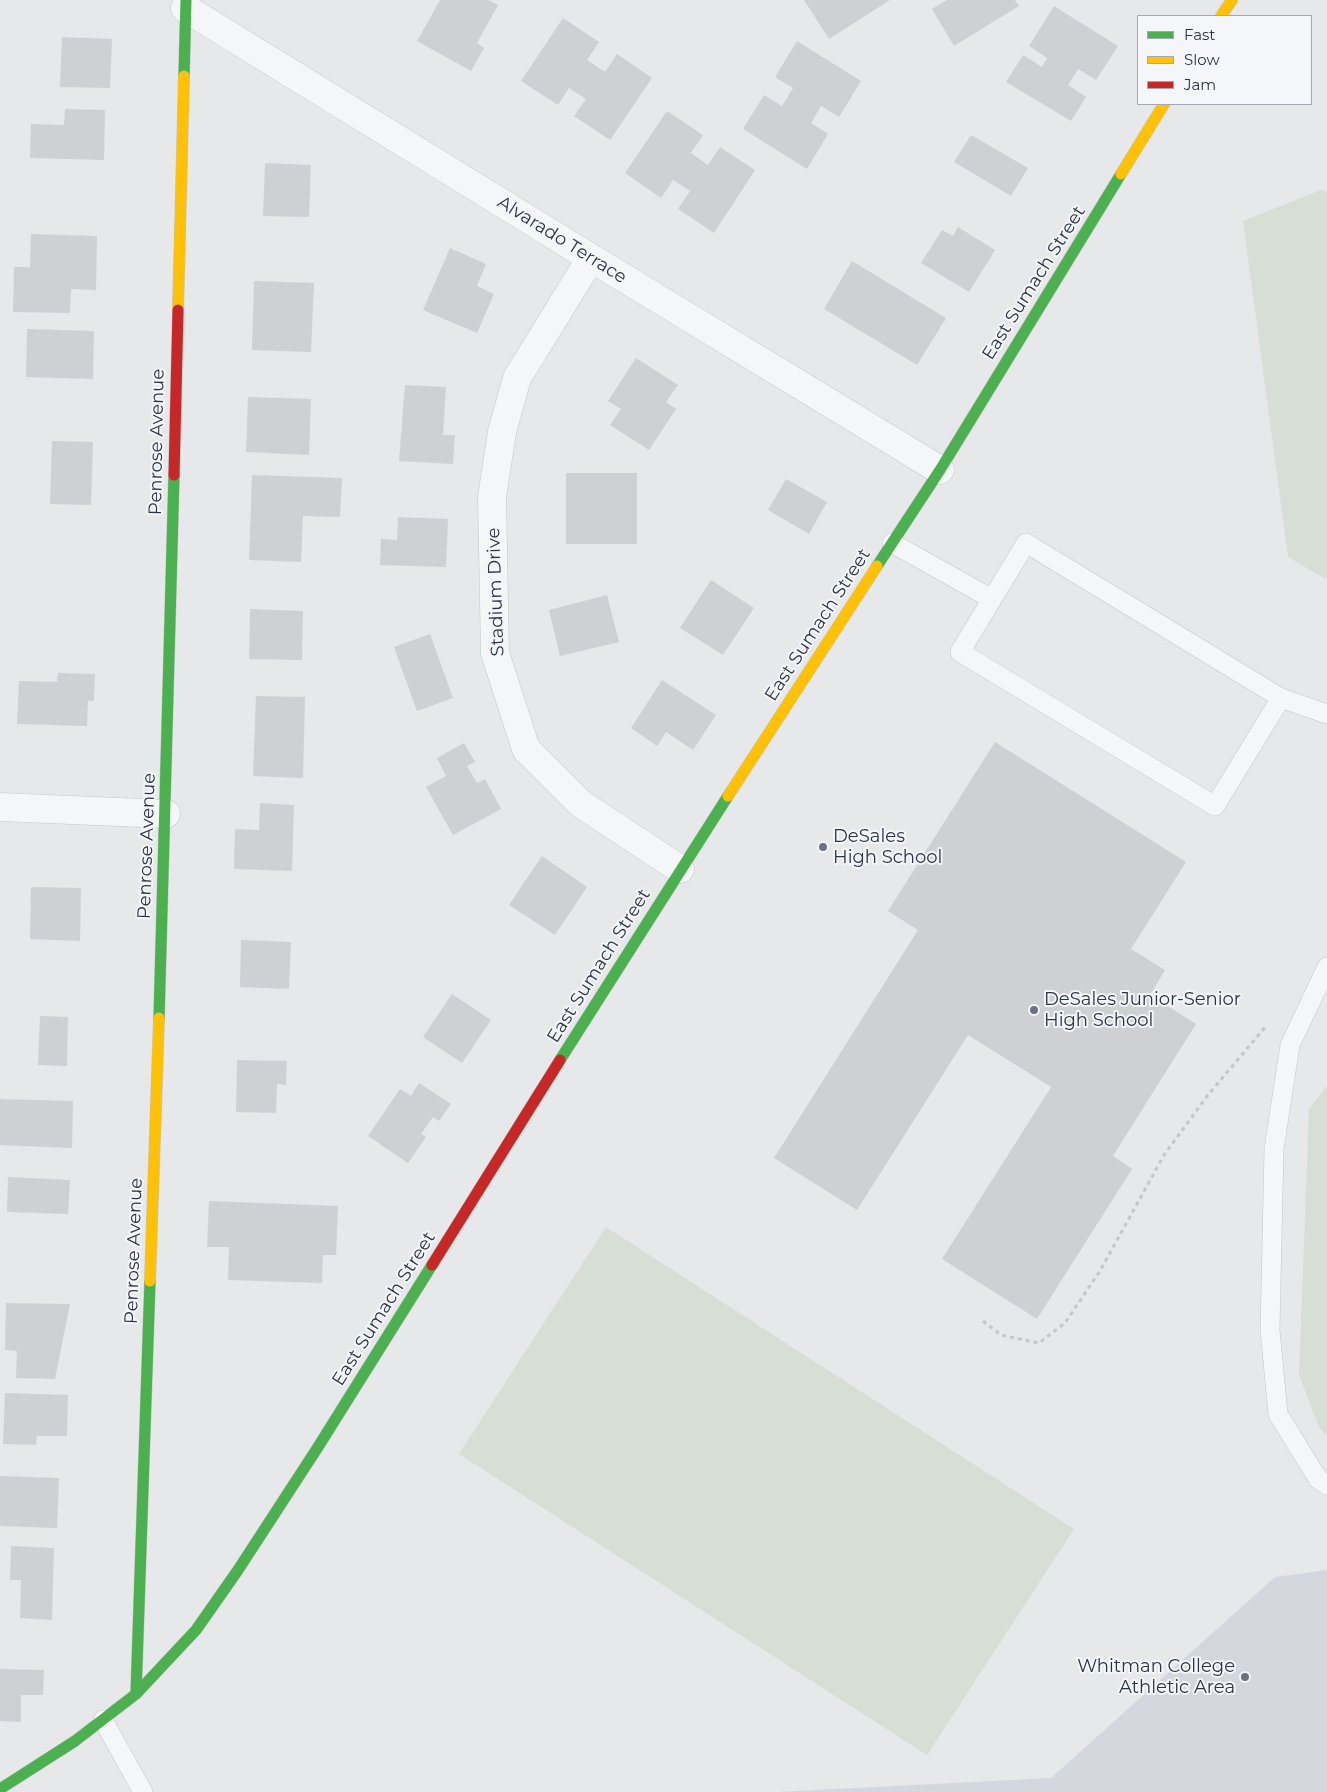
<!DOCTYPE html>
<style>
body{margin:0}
#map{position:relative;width:1327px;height:1792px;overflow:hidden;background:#e6e8ea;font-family:Montserrat,sans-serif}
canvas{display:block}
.legend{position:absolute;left:1137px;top:15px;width:175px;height:90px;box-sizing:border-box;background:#f4f6f9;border:1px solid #a4a8b1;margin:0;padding:6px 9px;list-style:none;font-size:15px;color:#2b3445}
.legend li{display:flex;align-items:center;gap:10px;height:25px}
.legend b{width:25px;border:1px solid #a4a8b1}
</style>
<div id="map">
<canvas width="1327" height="1792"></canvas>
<ul class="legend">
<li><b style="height:6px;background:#4caf50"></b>Fast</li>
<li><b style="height:6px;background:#ffc107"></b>Slow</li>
<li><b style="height:6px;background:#c62828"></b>Jam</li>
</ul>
</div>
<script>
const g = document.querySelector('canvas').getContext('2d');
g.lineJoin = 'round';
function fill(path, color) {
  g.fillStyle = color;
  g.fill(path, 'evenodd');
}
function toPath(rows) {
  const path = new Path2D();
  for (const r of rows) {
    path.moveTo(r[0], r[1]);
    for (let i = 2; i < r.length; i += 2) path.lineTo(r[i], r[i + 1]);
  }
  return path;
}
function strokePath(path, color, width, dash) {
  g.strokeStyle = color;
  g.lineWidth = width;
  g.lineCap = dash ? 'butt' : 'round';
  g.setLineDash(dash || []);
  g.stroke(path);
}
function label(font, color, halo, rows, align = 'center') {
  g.font = font + ' Montserrat,sans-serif';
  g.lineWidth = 4;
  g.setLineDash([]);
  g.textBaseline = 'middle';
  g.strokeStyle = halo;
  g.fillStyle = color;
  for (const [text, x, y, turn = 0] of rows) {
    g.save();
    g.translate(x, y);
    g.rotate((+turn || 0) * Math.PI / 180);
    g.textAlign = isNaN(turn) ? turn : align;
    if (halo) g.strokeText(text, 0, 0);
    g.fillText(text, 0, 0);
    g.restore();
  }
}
fill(toPath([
 [1327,1570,1327,1792,777,1792,1051,1778,1275,1577]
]), '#d4d7dd');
fill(toPath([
 [1321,190,1327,192,1327,577,1324,578,1288,557,1243,221],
 [1327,1086,1327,1435,1320,1429,1299,1375,1309,1109],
 [606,1227,1074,1529,927,1755,459,1454]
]), '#d6ded6');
fill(toPath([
 [440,0,488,0,498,5,477,43,484,48,471,71,417,41],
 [804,0,890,0,829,39],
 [947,0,1015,0,1019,6,954,46,932,9],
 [1054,6,1118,46,1096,80,1078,69,1068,85,1086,97,1071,121,1006,82,1023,55,1042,67,1047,58,1029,46],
 [563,18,599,42,587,60,605,72,617,54,652,78,610,140,574,116,586,99,569,88,558,105,521,81],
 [62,37,112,39,110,88,60,87],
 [797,41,861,81,839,117,821,106,811,123,828,134,807,169,743,129,764,95,782,106,793,88,775,77],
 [65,109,105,110,104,160,30,158,31,124,64,125],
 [667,111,703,135,691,153,708,165,720,147,755,170,714,233,678,209,690,191,673,180,661,198,625,173],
 [971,135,1028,168,1011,196,954,162],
 [265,163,311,165,309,217,263,216],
 [958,227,995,250,969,292,921,263,942,230,953,236],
 [31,234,97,236,96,290,71,289,70,313,13,312,14,267,30,267],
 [450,248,486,264,477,286,494,294,477,333,423,310],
 [852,261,946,318,917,365,824,309],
 [254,281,314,283,311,352,252,350],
 [27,329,94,331,93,379,26,377],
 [636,358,678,385,666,402,676,409,649,450,610,425,621,409,608,401],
 [405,385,446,387,443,435,455,435,453,464,399,461],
 [248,397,311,399,309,455,246,452],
 [52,441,93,442,91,505,50,504],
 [566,473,637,473,637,544,566,544],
 [252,475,342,478,340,517,303,516,301,562,249,560],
 [786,479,827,502,809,534,768,510],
 [398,517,448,519,446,567,380,565,381,539,397,540],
 [711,580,754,608,723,655,680,628],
 [607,595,619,642,560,656,549,610],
 [250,609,303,611,302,660,249,659],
 [430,634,453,698,417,711,394,647],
 [58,673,95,674,94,701,88,701,87,726,17,724,19,681,57,682],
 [662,680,716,715,693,750,666,732,657,746,631,728],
 [256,696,305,697,303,778,253,776],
 [995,742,1186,862,1131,949,1165,970,1150,995,1196,1024,1113,1156,1132,1169,1037,1319,942,1259,1051,1087,968,1035,857,1210,774,1158,918,930,888,911],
 [464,743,475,762,467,766,477,783,485,779,501,809,453,835,426,787,446,776,437,758],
 [260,803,294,805,292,871,234,869,235,829,259,830],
 [542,856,587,887,555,935,509,905],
 [31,887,81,888,80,941,30,939],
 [241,940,291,942,289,989,240,987],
 [452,994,491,1020,462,1063,423,1037],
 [40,1016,68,1017,67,1066,38,1065],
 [237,1060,287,1061,286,1085,277,1084,276,1113,236,1112],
 [419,1083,451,1104,439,1121,433,1117,421,1134,426,1137,408,1163,368,1136,400,1089,411,1096],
 [0,1099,73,1101,72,1148,0,1145],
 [8,1177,70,1180,68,1214,7,1212],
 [209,1201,338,1206,336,1255,323,1255,322,1283,228,1280,229,1247,207,1247],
 [6,1303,70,1304,55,1379,16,1378,17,1351,5,1350],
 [5,1393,68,1395,67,1436,37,1436,36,1445,3,1444],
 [0,1476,59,1478,57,1528,0,1526],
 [11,1546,54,1548,52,1620,20,1618,21,1580,10,1580],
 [0,1669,44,1670,43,1695,21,1695,21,1722,0,1721]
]), '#ced0d3');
const lane = toPath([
 [892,543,992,599,960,652,1215,806,1281,698,1026,543,992,599],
 [1281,698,1327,714],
 [1327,967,1290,1045,1274,1149,1270,1330,1278,1414,1318,1479,1327,1485],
 [103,1720,143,1792]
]);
const street = toPath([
 [185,8,591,258,940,470],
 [591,258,517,378,502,432,492,497,495,653,526,749,581,804,680,869],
 [0,807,166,814]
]);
const fast = toPath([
 [184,76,186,0],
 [877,566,940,470,1121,174],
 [159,1018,174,475],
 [560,1060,728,796],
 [136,1694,150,1281],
 [0,1789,75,1741,136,1694,196,1630,238,1570,318,1447,432,1265]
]);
const slow = toPath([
 [1221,16,1232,0],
 [1121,174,1164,104],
 [178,310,184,76],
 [728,796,877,566],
 [150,1281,159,1018]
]);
const jam = toPath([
 [174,475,178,310],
 [432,1265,560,1060]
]);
strokePath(lane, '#c4c6c8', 20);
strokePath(street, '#c4c6c8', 29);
strokePath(fast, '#c4c6c8', 12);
strokePath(slow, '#c4c6c8', 12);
strokePath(jam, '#c4c6c8', 12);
strokePath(toPath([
 [983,1321,1001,1335,1039,1343,1065,1323,1100,1271,1164,1155,1208,1095,1267,1025]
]), '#c5c6ca', 3, [4, 4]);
strokePath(lane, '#f5f6f7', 19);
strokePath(street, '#f5f6f7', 28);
strokePath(fast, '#4caf50', 11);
strokePath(slow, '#ffc107', 11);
strokePath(jam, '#c62828', 11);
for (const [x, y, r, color] of [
 [823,847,5,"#6c737f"],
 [1034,1010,5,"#6c737f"],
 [1245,1677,5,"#6c737f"]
]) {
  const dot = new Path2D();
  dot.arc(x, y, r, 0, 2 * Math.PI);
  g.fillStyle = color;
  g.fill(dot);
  strokePath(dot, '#f4f6f9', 2);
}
label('18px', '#2b3445', '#f4f6f9', [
 ["Alvarado Terrace",562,240,32],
 ["East Sumach Street",1034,283,-58],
 ["Penrose Avenue",157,442,-89],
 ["Stadium Drive",496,592,-92],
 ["East Sumach Street",818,625,-57],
 ["Penrose Avenue",147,846,-88],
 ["East Sumach Street",599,966,-58],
 ["Penrose Avenue",134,1251,-88],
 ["East Sumach Street",384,1309,-58]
]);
label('18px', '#2b3445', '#f4f6f9', [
 ["DeSales",833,837],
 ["High School",833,858],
 ["DeSales Junior-Senior",1044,1000],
 ["High School",1044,1021],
 ["Whitman College",1235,1667,"right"],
 ["Athletic Area",1235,1688,"right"]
], 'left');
</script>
